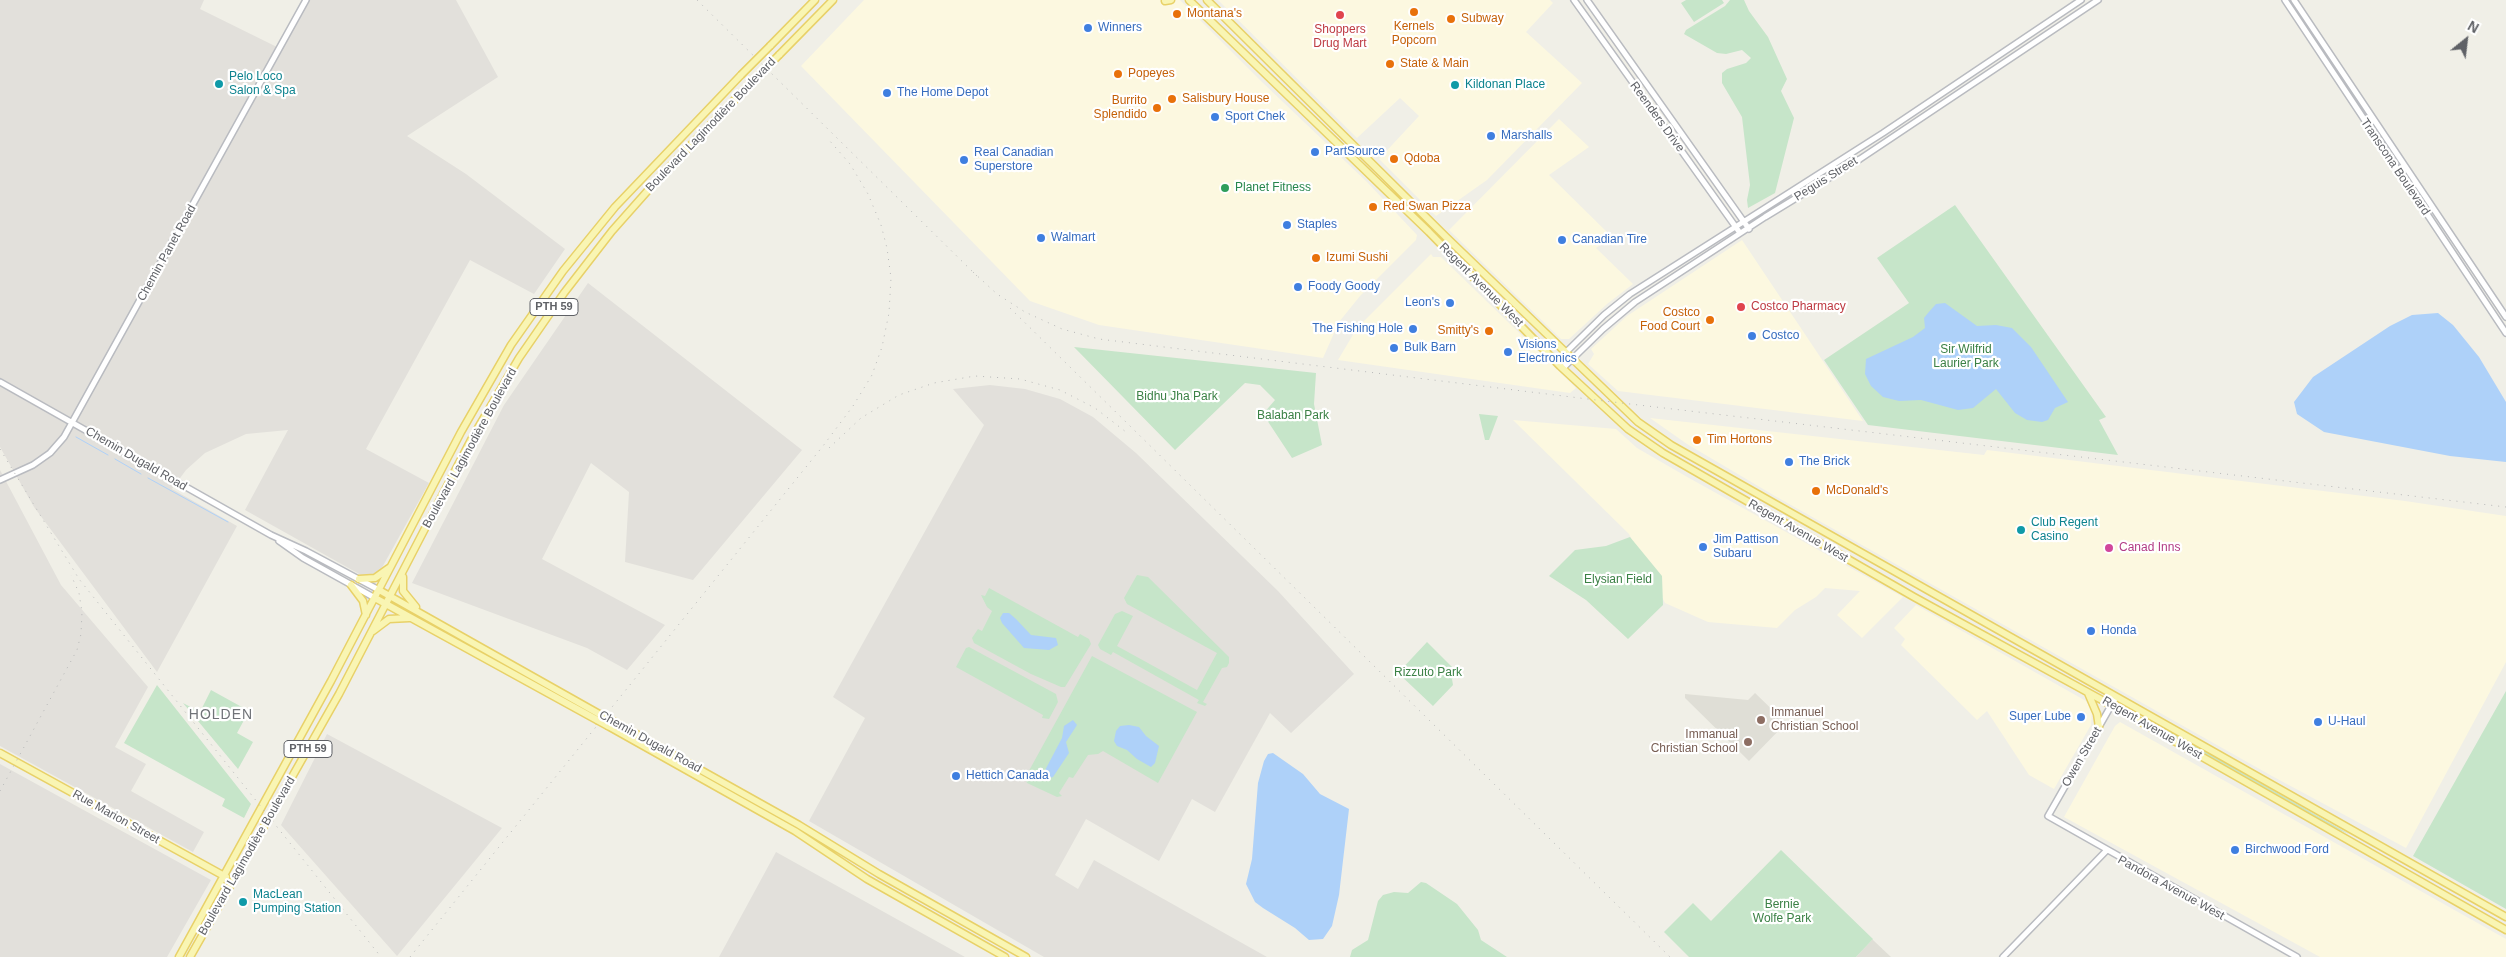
<!DOCTYPE html>
<meta charset="utf-8">
<style>
body{margin:0}
#map{position:relative;width:2506px;height:957px;overflow:hidden;background:#f0efe7;font-family:Helvetica,sans-serif}
canvas{display:block}
.north{position:absolute;left:2441px;top:15px;width:50px;height:50px;-webkit-text-stroke:4px #fff;paint-order:stroke;rotate:29deg;font-size:14px;font-weight:700;line-height:20px;text-align:center;color:#5f6166}
.north::after{content:'';display:block;margin:auto;width:18px;height:22px;background:#5f6166;clip-path:polygon(50% 0,100% 100%,50% 72%,0 100%)}
</style>
<div id="map">
<canvas width="2506" height="957"></canvas>
<div class="north">N</div>
</div>
<script>
const g = document.querySelector('canvas').getContext('2d');
g.lineJoin = 'round';
function fill(path, color) {
  g.fillStyle = color;
  g.fill(path, 'evenodd');
}
function toPath(rows) {
  const path = new Path2D();
  for (const r of rows) {
    path.moveTo(r[0], r[1]);
    for (let i = 2; i < r.length; i += 2) path.lineTo(r[i], r[i + 1]);
  }
  return path;
}
function strokePath(path, color, width, dash) {
  g.strokeStyle = color;
  g.lineWidth = width;
  g.lineCap = dash ? 'butt' : 'round';
  g.setLineDash(dash || []);
  g.stroke(path);
}
function label(font, color, halo, rows, align = 'center') {
  g.font = font + ' Helvetica,sans-serif';
  g.lineWidth = 4.5;
  g.setLineDash([]);
  g.textBaseline = 'middle';
  g.strokeStyle = halo;
  g.fillStyle = color;
  for (const [text, x, y, turn = 0] of rows) {
    g.save();
    g.translate(x, y);
    g.rotate((+turn || 0) * Math.PI / 180);
    g.textAlign = isNaN(turn) ? turn : align;
    if (halo) g.strokeText(text, 0, 0);
    g.fillText(text, 0, 0);
    g.restore();
  }
}
fill(toPath([
 [864,0,1180,0,1262,82,1367,182,1417,235,1416,240,1360,296,1339,322,1323,358,1099,325,1030,301,801,66],
 [1218,0,1550,0,1553,3,1526,32,1582,83,1487,180,1436,216,1379,159,1419,116,1400,98,1357,138],
 [1559,119,1589,147,1549,175,1612,237,1596,248,1633,284,1607,304,1569,339,1561,339,1449,230],
 [1742,240,1863,421,1618,391,1588,364,1594,354,1591,349,1627,316],
 [1431,254,1433,257,1441,257,1576,388,1570,393,1338,360,1357,328],
 [1650,418,1984,455,1987,450,2405,501,2506,516,2506,662,2406,848,2272,776,1775,496,1687,444],
 [1513,420,1616,429,1637,448,1689,478,1903,597,1862,638,1837,615,1860,591,1825,588,1816,597,1795,610,1777,628,1708,622,1665,603,1629,534],
 [1916,605,2086,701,2092,710,2091,725,2054,789,2029,775,1987,711,1977,720,1901,645,1905,639,1894,628],
 [2120,722,2506,939,2506,957,2320,957,2064,817,2115,726]
]), '#fcf8e0');
fill(toPath([
 [0,0,204,0,200,9,279,48,306,0,456,0,498,77,407,136,466,174,565,249,534,294,470,260,366,449,429,483,379,573,368,577,361,575,245,510,288,430,246,434,205,453,186,470,172,489,237,526,157,672,34,507,0,447],
 [588,283,802,450,693,580,625,562,629,492,591,463,542,559,665,625,627,670,587,648,412,583,504,405],
 [990,385,1025,389,1060,399,1093,417,1136,453,1278,591,1354,674,1291,733,1270,713,1215,812,1192,799,1159,861,1086,819,1055,875,1078,889,1094,860,1267,957,1044,957,809,821,865,718,833,697,984,425,953,389],
 [0,470,61,585,148,687,115,747,146,764,131,791,204,832,193,852,0,746],
 [327,734,502,828,397,956,281,825],
 [0,764,211,880,167,957,0,957],
 [776,852,965,957,719,957]
]), '#e2e0db');
fill(toPath([
 [1755,693,1786,723,1749,761,1685,698,1685,694,1748,700],
 [1873,939,1873,940,1891,957,1856,957]
]), '#dfded6');
fill(toPath([
 [1686,0,1722,0,1724,3,1694,22,1681,3],
 [1730,0,1744,0,1749,11,1768,37,1787,79,1781,91,1794,118,1775,193,1748,208,1747,200,1750,185,1742,117,1722,83,1722,73,1727,69,1746,63,1751,58,1742,50,1726,54,1717,53,1684,34,1686,30,1725,6],
 [1955,205,2106,417,2099,420,2118,455,1868,425,1824,360,1909,303,1877,258],
 [1074,347,1316,373,1314,404,1322,445,1292,458,1263,414,1275,400,1260,385,1245,383,1175,450],
 [1479,414,1498,416,1489,440,1485,440],
 [1630,537,1662,576,1663,605,1628,639,1586,600,1549,576,1575,550,1606,546],
 [1137,575,1148,577,1229,657,1229,663,1227,667,1222,668,1203,702,1207,704,1205,706,1197,703,1199,700,1113,652,1111,655,1100,649,1098,645,1115,614,1122,611,1133,616,1117,646,1197,690,1217,653,1127,604,1124,598],
 [989,588,1078,637,1080,634,1089,639,1091,644,1065,687,1061,687,1031,674,974,643,972,638,978,629,982,631,992,611,987,607,981,595,985,596],
 [1427,642,1458,673,1452,679,1453,685,1433,706,1398,673],
 [969,647,1056,694,1058,702,1049,719,1042,718,1043,715,956,667,966,648],
 [1092,656,1197,712,1158,783,1103,751,1098,754,1088,755,1073,778,1069,777,1059,793,1062,796,1057,797,1027,783,1025,778],
 [157,685,251,804,244,818,222,806,225,799,124,743],
 [211,690,249,711,237,733,253,742,238,769,183,703,200,712],
 [2506,691,2506,909,2413,856],
 [2160,727,2175,734,2349,834,2332,827,2159,729],
 [1781,850,1873,939,1856,957,1689,957,1664,932,1693,903,1711,921],
 [1421,882,1426,883,1457,904,1478,930,1481,940,1507,957,1350,957,1352,950,1368,940,1378,901,1383,895,1394,892,1408,893]
]), '#c6e5c9');
fill(toPath([
 [1945,303,1977,326,1996,325,2012,328,2031,347,2068,402,2055,408,2048,420,2042,422,2027,420,2015,413,1996,389,1973,408,1958,410,1921,400,1899,401,1883,397,1871,386,1865,374,1866,359,1913,337,1925,328,1924,318,1928,313,1936,304],
 [2438,313,2453,325,2479,357,2506,402,2506,462,2450,456,2324,432,2297,414,2294,402,2313,377,2390,326,2412,315],
 [1003,613,1009,613,1016,619,1031,635,1056,638,1058,645,1049,650,1024,648,1002,623,1000,618],
 [1073,720,1077,725,1066,742,1069,753,1053,777,1044,780,1042,776,1062,738,1064,726],
 [1129,725,1139,727,1146,736,1159,746,1155,763,1151,767,1137,759,1127,750,1117,746,1114,741,1116,731,1120,726],
 [1273,753,1303,774,1320,794,1349,809,1339,895,1332,926,1323,939,1309,940,1295,928,1263,908,1255,902,1246,884,1252,859,1258,783,1264,761,1268,754]
]), '#aed1f9');
strokePath(toPath([
 [76,437,108,455],
 [115,459,141,474],
 [148,478,228,522]
]), '#aed1f9', 1);
const minor = toPath([
 [1574,0,1740,233],
 [1587,0,1749,229],
 [2285,0,2506,333],
 [2294,0,2506,317],
 [1556,362,1604,315,1630,294,1883,133,2081,0],
 [1563,368,1603,329,1635,302,1765,217,1860,159,2098,0],
 [0,382,271,535,306,551,379,590],
 [0,480,33,465,50,453,64,437,306,0],
 [279,541,303,558,375,598],
 [2116,697,2048,816,2297,957],
 [2003,957,2106,851]
]);
const major = toPath([
 [1189,0,1429,232,1560,366,1628,429,1663,453,1914,597,2111,705,2506,930],
 [1207,0,1446,237,1638,422,1671,445,2506,917],
 [1165,1,1171,0],
 [770,46,815,0],
 [779,55,833,0],
 [403,577,403,591,416,607],
 [359,579,375,578,389,568],
 [351,585,363,601,366,615],
 [379,590,601,715],
 [375,598,597,720],
 [373,631,389,619,409,618],
 [2088,693,2097,714,2099,727],
 [613,721,799,825,879,874,1026,957],
 [608,726,795,831,867,879,1005,957],
 [0,753,226,877],
 [179,957,331,681,461,432,511,345,563,271,615,207,741,75],
 [190,957,339,694,472,438,519,358,564,293,612,231,659,178,750,84]
]);
strokePath(minor, '#b9bbc0', 8);
strokePath(major, '#e8d168', 9);
strokePath(minor, '#fff', 5);
strokePath(major, '#f9f5b3', 6);
strokePath(toPath([
 [697,0,978,277],
 [973,272,997,294,1025,312,1062,329,1099,339,1596,400,2506,507],
 [1010,308,1670,957],
 [829,448,861,418,899,395,934,383,975,376,1020,379,1060,390,1095,408,1126,432],
 [0,449,79,579,381,957],
 [0,791,77,650,81,634,82,612,79,593,71,575],
 [410,957,823,446,853,406,872,375,882,347,889,313,891,278,887,248,881,225,868,194,850,164,829,140]
]), '#b7b8b8', 1, [1, 6]);
const majorBridge = toPath([
 [741,75,770,46],
 [750,84,779,55],
 [601,715,613,721],
 [597,720,608,726]
]);
strokePath(majorBridge, '#e8d168', 9, []);
strokePath(majorBridge, '#f9f5b3', 6);
for (const [x, y, r, color] of [
 [1414,12,5,"#e8710a"],
 [1177,14,5,"#e8710a"],
 [1340,15,5,"#e0444e"],
 [1451,19,5,"#e8710a"],
 [1088,28,5,"#3f7fe0"],
 [1390,64,5,"#e8710a"],
 [1118,74,5,"#e8710a"],
 [219,84,5,"#0f9aa8"],
 [1455,85,5,"#0f9aa8"],
 [887,93,5,"#3f7fe0"],
 [1172,99,5,"#e8710a"],
 [1157,108,5,"#e8710a"],
 [1215,117,5,"#3f7fe0"],
 [1491,136,5,"#3f7fe0"],
 [1315,152,5,"#3f7fe0"],
 [1394,159,5,"#e8710a"],
 [964,160,5,"#3f7fe0"],
 [1225,188,5,"#2e9e5b"],
 [1373,207,5,"#e8710a"],
 [1287,225,5,"#3f7fe0"],
 [1041,238,5,"#3f7fe0"],
 [1562,240,5,"#3f7fe0"],
 [1316,258,5,"#e8710a"],
 [1298,287,5,"#3f7fe0"],
 [1450,303,5,"#3f7fe0"],
 [1741,307,5,"#e0444e"],
 [1710,320,5,"#e8710a"],
 [1413,329,5,"#3f7fe0"],
 [1489,331,5,"#e8710a"],
 [1752,336,5,"#3f7fe0"],
 [1394,348,5,"#3f7fe0"],
 [1508,352,5,"#3f7fe0"],
 [1697,440,5,"#e8710a"],
 [1789,462,5,"#3f7fe0"],
 [1816,491,5,"#e8710a"],
 [2021,530,5,"#0f9aa8"],
 [1703,547,5,"#3f7fe0"],
 [2109,548,5,"#d1479c"],
 [2091,631,5,"#3f7fe0"],
 [2081,717,5,"#3f7fe0"],
 [1761,720,5,"#8d6e63"],
 [2318,722,5,"#3f7fe0"],
 [1748,742,5,"#8d6e63"],
 [956,776,5,"#3f7fe0"],
 [2235,850,5,"#3f7fe0"],
 [243,902,5,"#0f9aa8"]
]) {
  const dot = new Path2D();
  dot.arc(x, y, r, 0, 2 * Math.PI);
  g.fillStyle = color;
  g.fill(dot);
  strokePath(dot, '#fff', 2);
}
for (const [x, y, w] of [
 [554,307,48],
 [308,749,48]
]) {
  const box = new Path2D();
  box.roundRect(x - w / 2, y - 8.5, w, 17, 4);
  g.fillStyle = '#fff';
  g.fill(box);
  strokePath(box, '#5f6166', 1);
}
label('bold 11px', '#5f6166', null, [
 ["PTH 59",554,307],
 ["PTH 59",308,749]
]);
label('12px', '#c56008', '#fff', [
 ["Montana's",1187,14],
 ["Subway",1461,19],
 ["Kernels",1414,27,"center"],
 ["Popcorn",1414,41,"center"],
 ["State & Main",1400,64],
 ["Popeyes",1128,74],
 ["Salisbury House",1182,99],
 ["Burrito",1147,101,"right"],
 ["Splendido",1147,115,"right"],
 ["Qdoba",1404,159],
 ["Red Swan Pizza",1383,207],
 ["Izumi Sushi",1326,258],
 ["Costco",1700,313,"right"],
 ["Food Court",1700,327,"right"],
 ["Smitty's",1479,331,"right"],
 ["Tim Hortons",1707,440],
 ["McDonald's",1826,491]
], 'left');
label('12px', '#366cbe', '#fff', [
 ["Winners",1098,28],
 ["The Home Depot",897,93],
 ["Sport Chek",1225,117],
 ["Marshalls",1501,136],
 ["PartSource",1325,152],
 ["Real Canadian",974,153],
 ["Superstore",974,167],
 ["Staples",1297,225],
 ["Walmart",1051,238],
 ["Canadian Tire",1572,240],
 ["Foody Goody",1308,287],
 ["Leon's",1440,303,"right"],
 ["The Fishing Hole",1403,329,"right"],
 ["Costco",1762,336],
 ["Visions",1518,345],
 ["Electronics",1518,359],
 ["Bulk Barn",1404,348],
 ["The Brick",1799,462],
 ["Jim Pattison",1713,540],
 ["Subaru",1713,554],
 ["Honda",2101,631],
 ["Super Lube",2071,717,"right"],
 ["U-Haul",2328,722],
 ["Hettich Canada",966,776],
 ["Birchwood Ford",2245,850]
], 'left');
label('12px', '#be3a42', '#fff', [
 ["Shoppers",1340,30],
 ["Drug Mart",1340,44],
 ["Costco Pharmacy",1751,307,"left"]
]);
label('12px', '#0d838f', '#fff', [
 ["Pelo Loco",229,77],
 ["Salon & Spa",229,91],
 ["Kildonan Place",1465,85],
 ["Club Regent",2031,523],
 ["Casino",2031,537],
 ["MacLean",253,895],
 ["Pumping Station",253,909]
], 'left');
label('12px', '#5f6166', '#fff', [
 ["Reenders Drive",1657,117,54],
 ["Boulevard Lagimodière Boulevard",711,125,-46],
 ["Transcona Boulevard",2395,167,56],
 ["Peguis Street",1826,179,-32],
 ["Chemin Panet Road",167,253,-61],
 ["Regent Avenue West",1481,285,45],
 ["Boulevard Lagimodière Boulevard",470,448,-61],
 ["Chemin Dugald Road",136,459,30],
 ["Regent Avenue West",1798,531,30],
 ["Regent Avenue West",2152,728,30],
 ["Chemin Dugald Road",650,742,29],
 ["Owen Street",2082,757,-60],
 ["Rue Marion Street",116,817,29],
 ["Boulevard Lagimodière Boulevard",247,856,-60],
 ["Pandora Avenue West",2171,888,29]
]);
label('12px', '#27864d', '#fff', [
 ["Planet Fitness",1235,188]
], 'left');
label('12px', '#3b8145', '#fff', [
 ["Sir Wilfrid",1966,350],
 ["Laurier Park",1966,364],
 ["Bidhu Jha Park",1177,397],
 ["Balaban Park",1293,416],
 ["Elysian Field",1618,580],
 ["Rizzuto Park",1428,673],
 ["Bernie",1782,905],
 ["Wolfe Park",1782,919]
]);
label('12px', '#b23c85', '#fff', [
 ["Canad Inns",2119,548]
], 'left');
label('12px', '#785e54', '#fff', [
 ["Immanuel",1771,713],
 ["Christian School",1771,727],
 ["Immanual",1738,735,"right"],
 ["Christian School",1738,749,"right"]
], 'left');
g.letterSpacing = '1px';
label('14px', '#707378', '#fff', [
 ["HOLDEN",221,715]
]);
g.letterSpacing = '0px';
</script>
